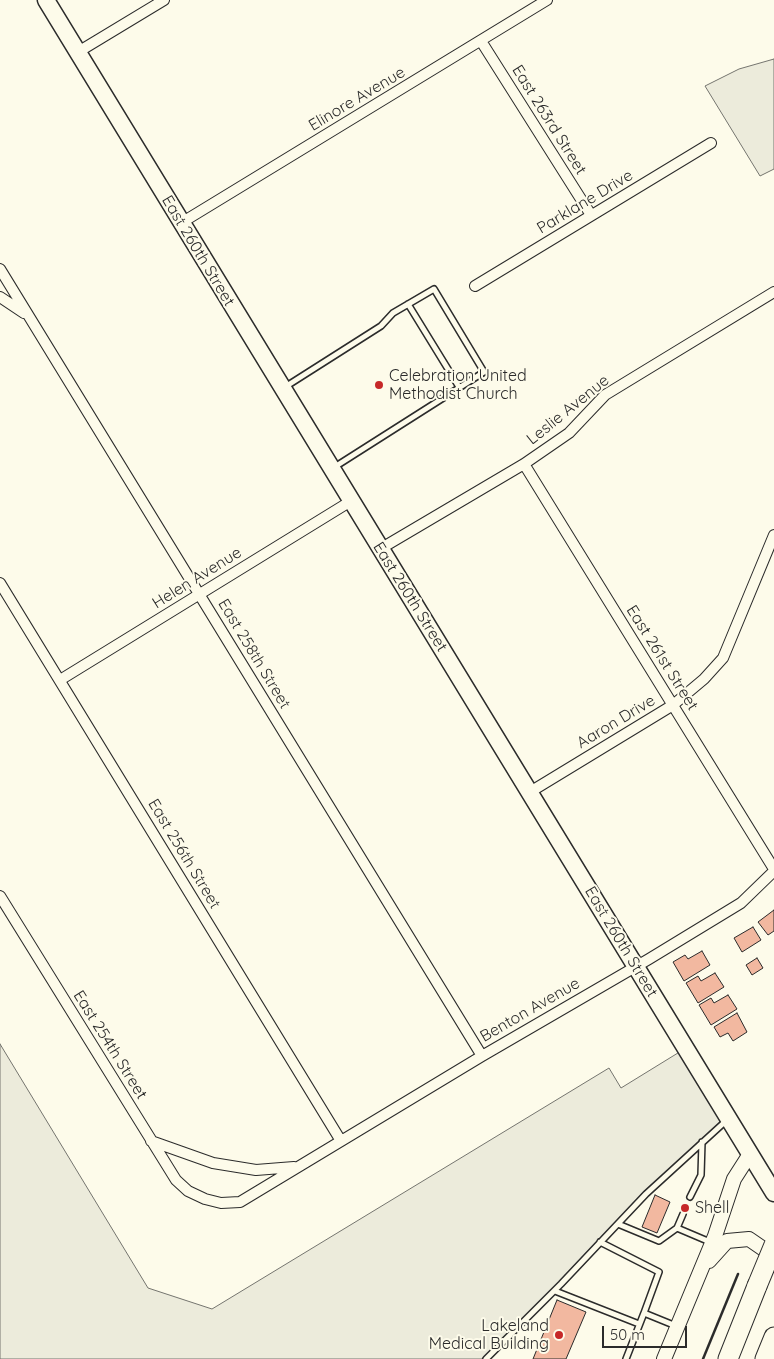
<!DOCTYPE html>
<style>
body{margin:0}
#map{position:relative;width:774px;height:1359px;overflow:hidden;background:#fdfbea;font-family:Quicksand,sans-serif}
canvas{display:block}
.scale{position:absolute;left:602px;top:1326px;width:85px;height:22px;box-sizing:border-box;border:2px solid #2b2b2b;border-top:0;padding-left:6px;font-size:15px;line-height:18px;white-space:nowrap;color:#2b2b2b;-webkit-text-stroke:4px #fdfbea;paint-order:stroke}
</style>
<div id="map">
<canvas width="774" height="1359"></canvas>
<div class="scale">50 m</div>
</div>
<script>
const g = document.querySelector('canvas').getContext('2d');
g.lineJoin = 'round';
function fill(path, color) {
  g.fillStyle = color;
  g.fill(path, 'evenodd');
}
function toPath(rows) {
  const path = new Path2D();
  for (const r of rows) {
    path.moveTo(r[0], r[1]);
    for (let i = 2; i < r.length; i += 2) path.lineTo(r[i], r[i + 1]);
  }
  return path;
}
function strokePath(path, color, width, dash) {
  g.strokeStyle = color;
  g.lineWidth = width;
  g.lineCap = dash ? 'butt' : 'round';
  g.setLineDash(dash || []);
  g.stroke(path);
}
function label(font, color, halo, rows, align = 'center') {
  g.font = font + ' Quicksand,sans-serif';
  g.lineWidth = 4;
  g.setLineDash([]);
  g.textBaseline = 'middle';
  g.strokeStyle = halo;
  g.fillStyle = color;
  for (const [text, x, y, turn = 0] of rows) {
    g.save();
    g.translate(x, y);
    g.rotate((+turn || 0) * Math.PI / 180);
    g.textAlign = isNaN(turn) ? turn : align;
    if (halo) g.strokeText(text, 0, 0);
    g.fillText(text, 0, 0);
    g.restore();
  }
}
const green = toPath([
 [774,59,774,169,760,176,705,86,739,69,774,59],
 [0,1044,148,1288,212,1309,609,1068,621,1088,686,1048,729,1119,695,1148,486,1359,0,1359,0,1044]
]);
fill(green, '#ecebdb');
strokePath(green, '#74746e', 1);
const building = toPath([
 [774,910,774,931,768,935,758,922,774,910],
 [753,927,761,940,742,952,734,938,753,927],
 [702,951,710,965,684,981,673,962,685,955,688,959,702,951],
 [757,958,763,968,752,975,746,965,757,958],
 [715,973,724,987,698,1003,686,983,698,976,701,981,715,973],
 [728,995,737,1009,711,1025,699,1005,711,998,714,1003,728,995],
 [737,1013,747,1032,733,1041,728,1033,720,1037,714,1027,737,1013],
 [655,1195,670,1202,657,1233,642,1227,655,1195],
 [557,1300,586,1312,566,1359,533,1359,557,1300]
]);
fill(building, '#f2b8a0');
strokePath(building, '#2b2b2b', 1);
const lane = toPath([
 [408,304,459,387],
 [285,387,381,326,393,313,434,289,484,372,333,468],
 [690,1197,701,1175,702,1142],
 [683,1214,677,1228,710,1242],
 [618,1224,659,1241,677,1228],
 [600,1242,659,1272,644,1313,676,1326],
 [555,1291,639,1324],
 [486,1359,561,1284,646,1194,727,1120],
 [626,1359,644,1313]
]);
const street = toPath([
 [481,41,591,215],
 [78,52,164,0],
 [181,223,547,0],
 [0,269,482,1056],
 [475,286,711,143],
 [0,297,24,313],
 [524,464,774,869],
 [380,549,524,464,569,433,605,395,774,292],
 [0,583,341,1141],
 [60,680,351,501],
 [530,792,673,705,704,679,723,658,774,535],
 [0,896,176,1180,188,1191,205,1199,221,1203,240,1202,482,1056,649,959,741,903,774,871],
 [151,1141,213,1163,256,1170,294,1167]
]);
const secondary = toPath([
 [709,1261,727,1241,749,1239,765,1250,772,1263],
 [664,1359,715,1236,734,1179,750,1154]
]);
const primary = toPath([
 [46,0,774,1193]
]);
const highway = toPath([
 [728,1359,757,1286],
 [765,1359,774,1337]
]);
strokePath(lane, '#2b2b2b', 8);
strokePath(street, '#2b2b2b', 12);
strokePath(secondary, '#2b2b2b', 16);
strokePath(primary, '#2b2b2b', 19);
strokePath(highway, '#2b2b2b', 21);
strokePath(lane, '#fdfbea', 5);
strokePath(street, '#fdfbea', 10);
strokePath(secondary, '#fdfbea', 14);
strokePath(primary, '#fdfbea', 16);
strokePath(highway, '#fdfbea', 19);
const highwayBridge = toPath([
 [757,1286,774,1245]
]);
strokePath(highwayBridge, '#2b2b2b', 21, []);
strokePath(highwayBridge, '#fdfbea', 19);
strokePath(toPath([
 [703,1359,738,1274]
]), '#2b2b2b', 2.5);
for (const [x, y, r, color] of [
 [379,385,5,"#c62828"],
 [685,1208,5,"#c62828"],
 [559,1335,5,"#c62828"]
]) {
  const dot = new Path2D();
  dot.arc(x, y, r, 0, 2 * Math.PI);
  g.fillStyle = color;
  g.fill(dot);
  strokePath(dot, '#fdfbea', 2);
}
label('16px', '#2b2b2b', '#fdfbea', [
 ["Elinore Avenue",357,99,-31],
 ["East 263rd Street",549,120,58],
 ["Parklane Drive",585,202,-31],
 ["East 260th Street",198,251,59],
 ["Leslie Avenue",568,410,-39],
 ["Helen Avenue",197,578,-32],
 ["East 260th Street",410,597,58],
 ["East 258th Street",254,654,59],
 ["East 261st Street",662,658,58],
 ["Aaron Drive",616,722,-31],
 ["East 256th Street",184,854,59],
 ["East 260th Street",621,942,59],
 ["Benton Avenue",530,1010,-30],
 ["East 254th Street",110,1045,58]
]);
label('16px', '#2b2b2b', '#fdfbea', [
 ["Celebration United",389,376],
 ["Methodist Church",389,394],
 ["Shell",695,1208],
 ["Lakeland",549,1326,"right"],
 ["Medical Building",549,1344,"right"]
], 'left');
</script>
